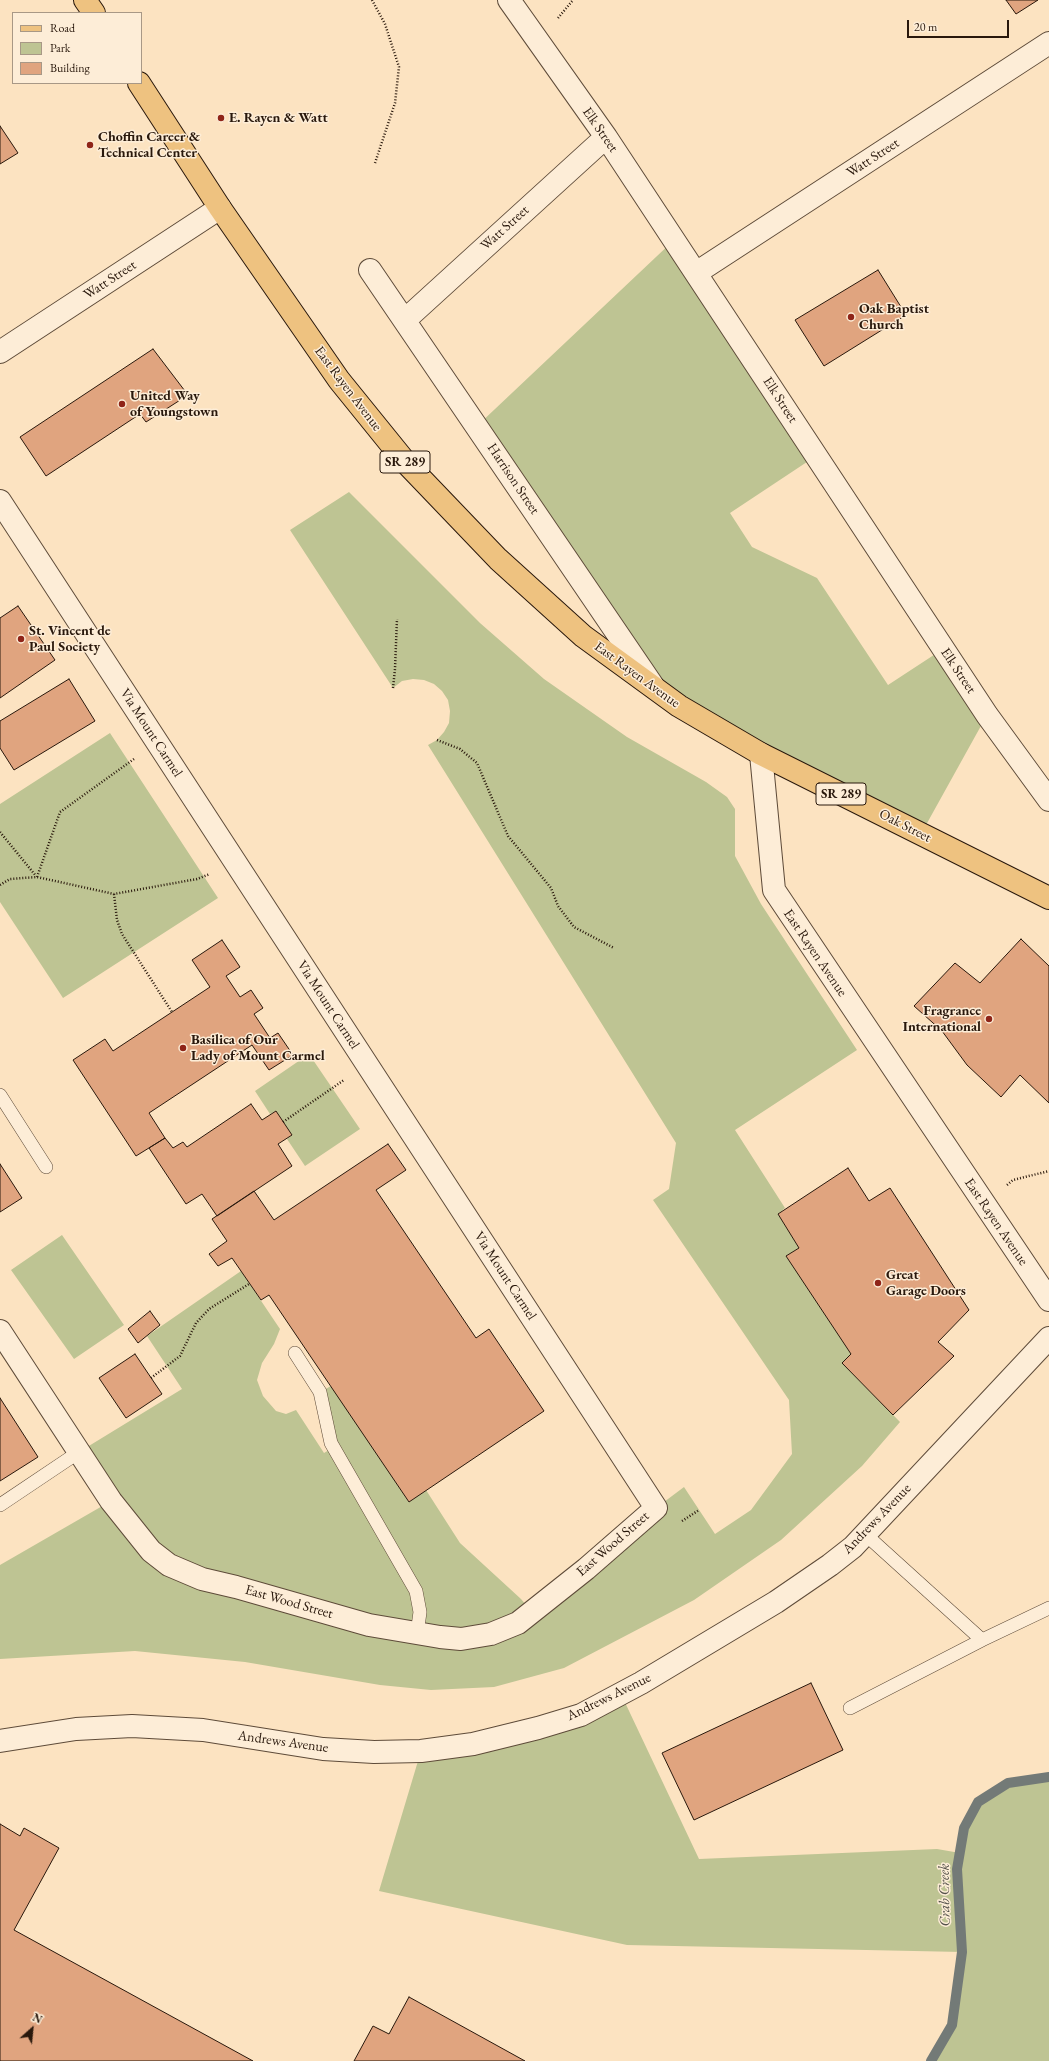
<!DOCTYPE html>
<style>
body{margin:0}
#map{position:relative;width:1049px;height:2061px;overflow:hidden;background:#fce3c1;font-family:"EB Garamond",serif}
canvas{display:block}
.legend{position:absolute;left:12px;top:12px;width:130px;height:72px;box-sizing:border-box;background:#fdedd7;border:1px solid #a89886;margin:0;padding:5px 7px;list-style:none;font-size:12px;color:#29180c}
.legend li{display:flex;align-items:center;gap:8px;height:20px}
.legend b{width:20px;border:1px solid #a89886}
.north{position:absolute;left:12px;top:2009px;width:40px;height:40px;-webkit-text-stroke:3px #fdedd7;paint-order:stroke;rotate:27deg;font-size:11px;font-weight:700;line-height:16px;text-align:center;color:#29180c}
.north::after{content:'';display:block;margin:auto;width:14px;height:18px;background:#29180c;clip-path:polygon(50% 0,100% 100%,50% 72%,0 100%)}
.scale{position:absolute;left:907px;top:20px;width:102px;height:18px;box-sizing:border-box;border:2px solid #29180c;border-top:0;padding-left:5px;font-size:12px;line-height:14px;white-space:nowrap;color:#29180c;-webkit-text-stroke:3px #fdedd7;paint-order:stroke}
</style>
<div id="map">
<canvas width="1049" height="2061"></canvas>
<ul class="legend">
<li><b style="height:5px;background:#eec280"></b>Road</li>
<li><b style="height:11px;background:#bec493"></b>Park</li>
<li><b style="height:11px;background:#e0a47f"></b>Building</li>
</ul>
<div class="north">N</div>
<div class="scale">20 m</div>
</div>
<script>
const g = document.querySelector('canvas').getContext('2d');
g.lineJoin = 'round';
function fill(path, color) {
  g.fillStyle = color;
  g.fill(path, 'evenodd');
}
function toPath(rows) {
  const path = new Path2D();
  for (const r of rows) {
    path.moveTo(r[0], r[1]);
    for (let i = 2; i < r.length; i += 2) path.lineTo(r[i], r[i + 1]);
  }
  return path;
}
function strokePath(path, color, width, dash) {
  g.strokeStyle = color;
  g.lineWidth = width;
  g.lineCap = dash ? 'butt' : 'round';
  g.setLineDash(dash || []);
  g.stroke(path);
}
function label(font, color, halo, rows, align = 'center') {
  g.font = font + ' "EB Garamond",serif';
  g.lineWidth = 3;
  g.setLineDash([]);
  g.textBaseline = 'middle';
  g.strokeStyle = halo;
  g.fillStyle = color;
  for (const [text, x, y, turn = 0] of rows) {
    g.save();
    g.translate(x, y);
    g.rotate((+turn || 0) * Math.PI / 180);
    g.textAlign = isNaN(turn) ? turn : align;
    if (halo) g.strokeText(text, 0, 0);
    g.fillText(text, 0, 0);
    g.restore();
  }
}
fill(toPath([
 [674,240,816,456,730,513,752,547,817,578,888,685,943,649,987,715,921,834,679,706,477,426],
 [349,492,480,623,544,679,627,737,706,782,727,797,735,809,735,856,761,904,857,1050,735,1130,785,1208,778,1214,799,1248,786,1256,851,1354,842,1363,900,1422,862,1466,781,1540,694,1600,564,1668,494,1687,431,1690,380,1685,245,1662,135,1651,0,1659,0,1565,111,1501,79,1452,182,1389,147,1336,241,1271,280,1329,274,1344,262,1363,257,1380,263,1396,276,1411,286,1414,296,1410,324,1453,334,1447,320,1392,331,1386,409,1502,426,1490,460,1543,521,1599,532,1612,656,1508,684,1487,715,1534,751,1510,792,1454,789,1400,653,1200,669,1189,676,1143,428,745,437,740,444,732,449,723,450,711,448,700,442,691,434,684,424,680,413,679,402,681,393,688,290,530],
 [110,733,218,898,63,998,0,902,0,804],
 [309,1054,360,1129,305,1166,287,1139,292,1135,276,1111,270,1114,255,1091],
 [62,1235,124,1325,74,1359,11,1270],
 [621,1694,699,1859,937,1849,960,1853,964,1828,978,1802,1008,1783,1049,1777,1049,2061,931,2061,952,2025,962,1952,627,1945,379,1891,421,1751]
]), '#bec493');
strokePath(toPath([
 [931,2061,952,2025,962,1952,957,1869,964,1828,978,1802,1008,1783,1049,1777]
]), '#737a77', 10);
const building = toPath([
 [1006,0,1038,0,1016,14,1006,0],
 [0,126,18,153,0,164,0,126],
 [878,270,906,315,824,366,795,320,878,270],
 [153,349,188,395,146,422,140,414,46,476,20,437,153,349],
 [18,606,55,660,0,698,0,618,18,606],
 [69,679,95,721,14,770,0,748,0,721,69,679],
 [1021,939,1049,966,1049,1103,1020,1075,1001,1097,967,1065,942,1031,914,1006,955,963,980,983,1021,939],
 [222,940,240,967,226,976,240,997,251,990,263,1008,254,1014,270,1038,278,1033,293,1055,269,1070,252,1045,149,1113,165,1138,136,1156,73,1060,105,1039,113,1051,210,987,192,960,222,940],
 [251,1104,262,1120,276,1111,292,1135,278,1144,292,1166,217,1216,202,1194,186,1204,149,1148,165,1138,173,1148,183,1142,187,1147,251,1104],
 [388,1144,406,1170,376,1190,476,1338,489,1329,544,1411,409,1502,269,1295,261,1300,232,1258,218,1266,209,1254,227,1241,212,1219,254,1191,274,1220,388,1144],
 [0,1164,22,1198,0,1212,0,1164],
 [848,1168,869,1201,890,1188,969,1310,938,1342,954,1356,893,1415,842,1363,851,1354,786,1256,799,1248,778,1214,848,1168],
 [150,1311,160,1325,138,1343,128,1329,150,1311],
 [135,1354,162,1394,126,1418,99,1378,135,1354],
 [0,1398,38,1457,0,1481,0,1398],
 [811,1683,843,1750,694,1820,662,1753,811,1683],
 [0,1824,20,1836,24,1828,59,1848,14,1930,253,2061,0,2061,0,1824],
 [409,1997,525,2061,354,2061,373,2026,389,2034,409,1997]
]);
fill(building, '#e0a47f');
strokePath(building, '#29180c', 1);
const service = toPath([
 [0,1095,46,1167],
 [295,1353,320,1392,331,1443,416,1591,420,1612,417,1634],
 [0,1505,79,1452],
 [982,1640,1049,1608],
 [850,1708,982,1640,865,1534]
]);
const minor = toPath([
 [509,0,606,137,987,715,1049,800],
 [370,270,653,686],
 [696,273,1049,43],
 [405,320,606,137],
 [0,352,220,208],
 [0,501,656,1508,586,1569,518,1623,491,1634,461,1639,440,1637,369,1625,236,1587,202,1579,169,1565,151,1551,111,1501,0,1331],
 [761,754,774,890,1049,1300]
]);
const tertiary = toPath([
 [0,1741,76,1729,132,1726,203,1730,323,1749,374,1752,421,1751,473,1744,538,1728,581,1715,641,1683,776,1602,830,1565,853,1547,1049,1338]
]);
const primary = toPath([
 [85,0,94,13],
 [139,83,220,208,339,380,407,464,498,559,583,636,679,706,761,754,1049,898]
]);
strokePath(service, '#5e4b39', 14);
strokePath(minor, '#5e4b39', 24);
strokePath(tertiary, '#5e4b39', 24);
strokePath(primary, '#29180c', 24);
strokePath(toPath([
 [372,0,385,24,399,67,395,103,375,163],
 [558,18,573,0],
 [393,688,395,669,397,619],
 [437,740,460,749,477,763,508,836,551,888,558,906,574,927,614,948],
 [0,832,36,876],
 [37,877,60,812,134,759],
 [0,885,10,879,37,877,114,894,197,879,210,874],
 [114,894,117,920,122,934,172,1012],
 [283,1122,344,1080],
 [1007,1185,1013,1180,1049,1171],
 [151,1378,180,1356,196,1323,209,1309,249,1284],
 [682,1521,699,1510]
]), '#29180c', 2.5, [1, 2]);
strokePath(service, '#fdedd7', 13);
strokePath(minor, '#fdedd7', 22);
strokePath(tertiary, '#fdedd7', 22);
strokePath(primary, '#eec280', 22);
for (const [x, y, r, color] of [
 [221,118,4,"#8f2418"],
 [90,145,4,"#8f2418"],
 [851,317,4,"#8f2418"],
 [122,404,4,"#8f2418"],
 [21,639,4,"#8f2418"],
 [989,1019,4,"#8f2418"],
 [183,1048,4,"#8f2418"],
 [878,1283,4,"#8f2418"]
]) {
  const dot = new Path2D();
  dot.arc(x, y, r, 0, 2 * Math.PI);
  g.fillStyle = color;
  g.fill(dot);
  strokePath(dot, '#fdedd7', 1.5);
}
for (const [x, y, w] of [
 [405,462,50],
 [841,794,50]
]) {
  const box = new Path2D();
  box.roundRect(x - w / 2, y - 11, w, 22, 3);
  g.fillStyle = '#fdedd7';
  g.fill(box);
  strokePath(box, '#29180c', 1);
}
label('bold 13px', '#29180c', null, [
 ["SR 289",405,462],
 ["SR 289",841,794]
]);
label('bold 14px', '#29180c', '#fdedd7', [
 ["E. Rayen & Watt",229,118],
 ["Choffin Career &",98,137],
 ["Technical Center",98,153],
 ["Oak Baptist",859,309],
 ["Church",859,325],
 ["United Way",130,396],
 ["of Youngstown",130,412],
 ["St. Vincent de",29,631],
 ["Paul Society",29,647],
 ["Fragrance",981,1011,"right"],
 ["International",981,1027,"right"],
 ["Basilica of Our",191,1040],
 ["Lady of Mount Carmel",191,1056],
 ["Great",886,1275],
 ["Garage Doors",886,1291]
], 'left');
label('14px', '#29180c', '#fdedd7', [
 ["Elk Street",600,130,55],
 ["Watt Street",873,158,-33],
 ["Watt Street",505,228,-42],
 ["Watt Street",110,280,-33],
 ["East Rayen Avenue",348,389,53],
 ["Elk Street",780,400,57],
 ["Harrison Street",513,479,56],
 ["Elk Street",958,671,56],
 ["East Rayen Avenue",637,675,36],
 ["Via Mount Carmel",151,733,57],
 ["Oak Street",905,826,27],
 ["East Rayen Avenue",815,953,56],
 ["Via Mount Carmel",328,1005,57],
 ["East Rayen Avenue",996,1222,56],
 ["Via Mount Carmel",505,1276,57],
 ["Andrews Avenue",877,1519,-46],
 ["East Wood Street",613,1544,-41],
 ["East Wood Street",289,1602,16],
 ["Andrews Avenue",609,1697,-26],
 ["Andrews Avenue",283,1742,8]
]);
label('italic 15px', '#54514b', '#fdedd7', [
 ["Crab Creek",945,1895,-91]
]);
</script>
